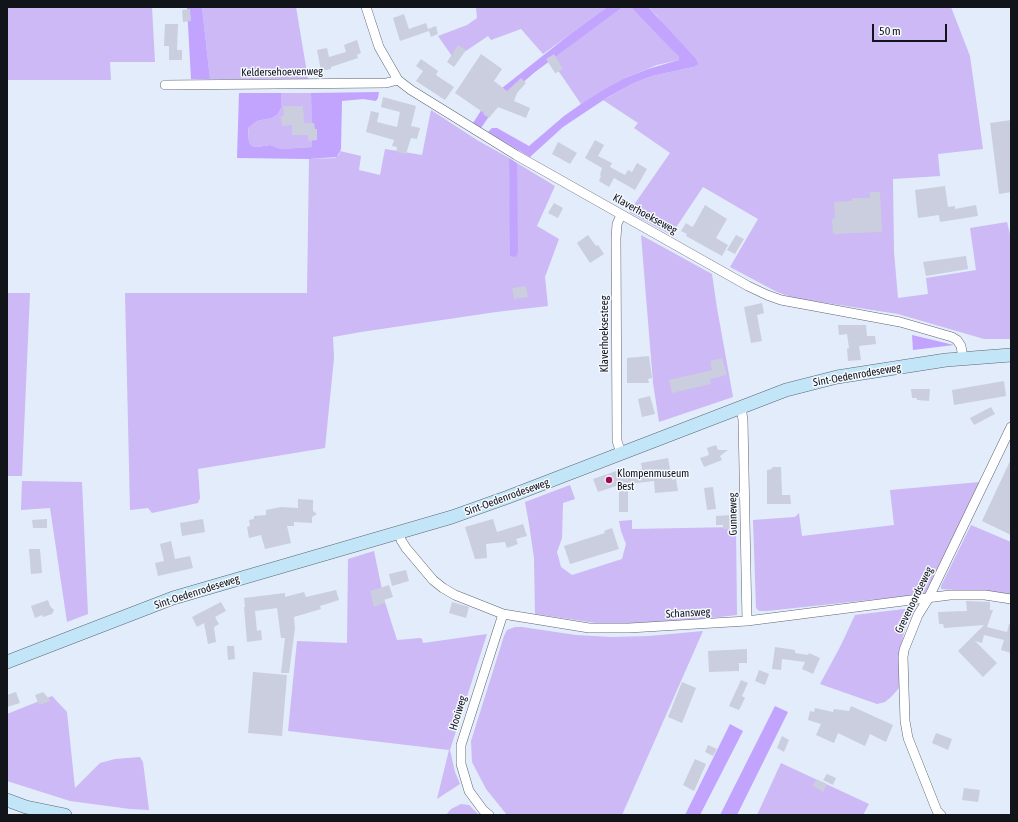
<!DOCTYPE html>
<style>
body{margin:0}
#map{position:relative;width:1018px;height:822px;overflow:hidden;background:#e2ecfb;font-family:"Asap Condensed",sans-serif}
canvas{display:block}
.frame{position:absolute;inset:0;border:8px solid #111419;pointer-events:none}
.scale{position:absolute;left:872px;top:24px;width:75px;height:18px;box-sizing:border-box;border:2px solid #111419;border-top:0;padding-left:5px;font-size:12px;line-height:14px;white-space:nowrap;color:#111419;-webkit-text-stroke:3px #f5f9ff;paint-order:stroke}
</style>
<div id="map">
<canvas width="1018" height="822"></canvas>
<div class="frame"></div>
<div class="scale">50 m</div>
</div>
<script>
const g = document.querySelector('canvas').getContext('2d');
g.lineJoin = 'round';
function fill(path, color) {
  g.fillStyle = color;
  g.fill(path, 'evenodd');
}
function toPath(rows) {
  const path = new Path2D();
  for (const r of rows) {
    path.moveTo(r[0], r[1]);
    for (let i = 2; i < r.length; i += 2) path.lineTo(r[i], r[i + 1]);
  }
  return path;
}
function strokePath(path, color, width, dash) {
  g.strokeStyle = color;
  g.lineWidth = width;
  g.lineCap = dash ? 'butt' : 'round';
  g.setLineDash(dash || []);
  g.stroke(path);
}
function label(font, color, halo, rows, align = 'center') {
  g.font = font + ' "Asap Condensed",sans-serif';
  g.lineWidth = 3;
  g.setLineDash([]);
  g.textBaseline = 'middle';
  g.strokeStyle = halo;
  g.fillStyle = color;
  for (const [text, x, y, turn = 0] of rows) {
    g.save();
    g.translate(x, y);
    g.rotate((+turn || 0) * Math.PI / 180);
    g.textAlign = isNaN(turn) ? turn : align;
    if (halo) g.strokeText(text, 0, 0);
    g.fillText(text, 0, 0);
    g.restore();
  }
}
fill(toPath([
 [7,7,152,7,155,62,110,62,111,80,7,80],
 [202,7,296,7,308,79,210,79],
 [476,7,607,7,543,54,521,29,491,40,488,36,454,59,438,36,467,25,477,18],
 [623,7,631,7,641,16,679,57,679,60,657,65,625,78,581,104,551,60],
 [648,7,951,7,970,56,983,149,938,154,940,176,893,179,894,252,898,298,928,294,926,278,976,270,970,228,1007,222,1011,238,1011,339,984,339,898,314,794,298,777,292,730,267,758,219,703,187,671,235,629,212,670,153,634,128,638,123,603,100,634,83,652,76,693,67,657,16],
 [281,93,311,93,312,147,281,149,270,145,257,147,252,146,249,142,248,128,257,121,272,118,278,114,281,108],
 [431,110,477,140,509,158,511,256,517,183,517,163,555,186,537,226,559,239,545,277,548,306,496,312,361,332,333,337,334,358,325,448,198,469,200,498,198,503,152,513,148,508,130,510,125,293,307,293,309,159,335,158,339,155,340,151,361,156,359,170,380,175,385,149,422,155],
 [641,235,712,274,717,308,733,397,659,422,653,383],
 [7,293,30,293,22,476,7,476],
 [22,481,82,482,88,614,67,622,50,508,21,510],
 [980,482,925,594,767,611,759,611,756,608,753,520,795,517,799,513,802,536,894,525,890,490],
 [570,485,575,499,563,503,562,538,557,552,561,567,572,575,622,559,626,544,621,531,619,521,632,520,632,529,736,527,737,615,683,621,629,623,596,623,535,614,534,558,529,524,525,502],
 [971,525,1011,542,1011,594,941,589,941,586],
 [374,551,384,599,397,640,420,638,422,639,423,643,487,634,450,750,455,772,460,784,437,799,449,750,288,731,297,641,347,643,348,559],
 [912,608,914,609,915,611,908,622,904,633,901,646,901,686,891,697,885,702,877,704,820,684,841,645,855,615],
 [515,627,522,627,576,635,611,637,649,636,703,631,622,815,507,815,486,789,472,762,471,741,504,636,507,630],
 [52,696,67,712,75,788,100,763,115,759,140,757,143,762,149,810,130,809,70,801,7,781,7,714],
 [781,763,869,804,863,815,757,815],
 [461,804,469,805,479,815,446,815,451,809]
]), '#ccb9f5');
fill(toPath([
 [187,7,202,7,210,79,191,79],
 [607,7,623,7,535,72,513,91,490,115,481,128,473,123,484,106,497,92,569,35],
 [631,7,648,7,696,59,698,64,693,67,652,76,634,83,608,97,563,127,530,157,488,132,492,128,497,128,529,146,564,116,584,102,605,89,625,78,648,69,679,60,679,57],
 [379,92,378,98,376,101,363,99,342,101,341,149,337,157,309,159,237,158,239,93,281,93,281,108,278,114,272,118,257,121,248,128,248,131,249,142,252,146,257,147,270,145,281,149,312,147,311,93],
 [509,158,517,163,518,252,516,257,510,256],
 [912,335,954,345,913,350],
 [775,706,788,712,737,815,720,815],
 [730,724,743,731,700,815,685,815]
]), '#c2a3fe');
fill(toPath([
 [190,9,191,21,183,22,182,10],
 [404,14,409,29,426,23,428,29,436,26,438,34,431,37,429,31,400,41,393,18],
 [165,24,178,24,177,50,182,50,182,60,169,60,169,46,164,46],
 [357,40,361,53,357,55,358,58,331,67,331,69,321,71,317,50,327,48,329,57,346,52,344,45],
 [458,45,466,50,454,67,447,62],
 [481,54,502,69,494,81,507,91,521,78,526,83,517,93,514,101,530,108,526,118,498,107,489,118,483,114,484,113,455,93],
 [554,54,563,69,556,73,555,73,546,59],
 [421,59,438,71,436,75,454,87,445,100,416,81,423,71,416,66],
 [383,97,416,106,411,126,420,128,417,139,411,138,406,154,396,152,397,147,392,146,394,140,366,132,371,111,379,113,377,122,397,127,400,112,381,107],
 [283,106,303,106,304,123,314,123,315,129,317,129,317,140,308,141,308,135,292,135,292,125,282,126,281,116,284,116],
 [1011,120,1011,192,999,194,990,123],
 [595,140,604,145,598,156,612,163,610,167,625,175,628,170,632,172,637,163,647,169,635,190,614,178,609,187,599,181,601,176,600,175,602,168,585,158],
 [558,142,577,153,570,164,552,154],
 [945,186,948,207,955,206,955,209,976,205,978,216,940,222,939,215,918,218,915,190],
 [870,192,880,192,882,232,833,234,832,219,835,219,834,202,852,201,852,198,870,198],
 [554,203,563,208,558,218,548,213],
 [705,205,727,219,716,238,728,245,722,256,686,236,687,234,681,231,686,223,692,227,694,225],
 [588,235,596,246,598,245,604,254,590,263,577,243],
 [736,235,744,239,735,254,727,250],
 [966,256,968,269,926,276,923,262],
 [526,286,528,297,514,299,512,288],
 [762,303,764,313,757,315,762,341,751,343,744,307],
 [838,325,866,325,867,336,875,336,876,344,859,346,861,360,848,361,847,349,849,348,847,334,839,335],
 [649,356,652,378,648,379,649,383,627,383,627,358],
 [722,358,727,375,710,379,711,384,672,393,669,380,712,370,710,361],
 [1004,381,1006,396,954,405,952,390],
 [911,389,930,389,929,401,917,400,917,398,912,398],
 [650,396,655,414,642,417,638,399],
 [991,407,995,414,974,425,970,418],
 [716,445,718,450,728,450,720,456,722,460,704,467,700,458,709,455,707,448],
 [668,458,672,480,676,479,678,491,655,493,654,481,628,484,628,512,619,512,619,485,598,492,593,479,622,469,623,472,642,469,641,463],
 [1011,459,1011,535,982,521],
 [772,467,781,467,782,495,790,495,791,504,767,504,767,470,772,469],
 [713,487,716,509,707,510,704,488],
 [298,499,313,500,313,511,317,514,312,517,312,523,294,522,294,526,287,526,291,543,265,549,261,535,249,538,247,527,250,526,249,520,254,519,254,516,266,515,266,510,281,507,298,508],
 [731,515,732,529,723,529,723,525,716,525,716,516],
 [47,519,47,528,33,528,32,520],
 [203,519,205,532,182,536,180,523],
 [493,519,497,532,523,524,527,536,516,539,518,544,507,548,505,542,486,544,487,558,475,559,465,527],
 [612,528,619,549,570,564,564,546,605,533,604,531],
 [171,541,175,559,190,556,193,568,158,576,155,563,164,561,160,544],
 [29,549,40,549,42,573,31,574],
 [406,570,409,581,392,586,389,574],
 [389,585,393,597,384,600,385,603,374,607,370,591],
 [336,590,339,600,320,606,321,609,294,617,295,628,289,673,281,673,285,638,281,638,277,608,255,611,257,631,261,630,262,640,247,642,244,607,245,607,244,598,285,593,285,597,304,592,306,597],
 [48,600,50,606,54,610,52,614,43,617,42,615,35,618,31,606],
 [966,601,990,602,990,610,993,610,987,627,1007,632,1009,624,1011,624,1011,653,1001,650,1004,640,984,635,982,643,975,641,997,663,983,677,958,651,984,625,944,628,943,624,939,624,938,612,967,611],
 [221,602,226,611,215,617,219,624,214,627,216,642,208,644,204,623,197,627,192,617],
 [452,602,469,607,466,618,449,613],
 [227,646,234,646,235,659,228,660],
 [775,647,795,650,795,653,808,655,809,653,820,658,813,674,802,669,805,662,782,659,781,670,772,669],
 [747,649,747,663,739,663,739,671,709,672,708,651],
 [759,670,769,674,765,685,755,681],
 [253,672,287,675,282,736,248,733],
 [741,680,748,683,742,696,745,698,739,710,729,706],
 [682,682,696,688,682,723,668,717],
 [16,692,20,703,7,707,7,695],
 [43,692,51,701,39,705,35,695],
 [851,706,893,725,886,742,870,734,865,746,838,733,834,743,816,735,821,724,808,720,810,711,814,712,815,708,833,712,834,709,849,711],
 [936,733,952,739,948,750,932,743],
 [782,736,789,740,784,752,777,748],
 [708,745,717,749,713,756,705,752],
 [695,759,706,764,694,791,683,785],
 [827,774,836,778,833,785,823,780],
 [816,779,827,784,823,792,813,786],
 [964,788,980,790,978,802,962,800]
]), '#cbcede');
const street = toPath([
 [366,7,379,47,398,80,411,90,516,155,748,286,767,295,781,300,900,322,952,337,957,340,961,346,963,358],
 [165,85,386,83,398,80],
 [741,407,743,420,747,621],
 [621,453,617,441,616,238,617,224,621,215],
 [399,532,401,540,406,548,433,580,443,588,455,595,503,614,589,628,629,628,747,621,950,595,985,595,1011,599],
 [489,815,483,810,469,791,461,764,461,745,503,614],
 [941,815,937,811,908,738,905,721,903,657,904,650,918,615,928,599,1011,427]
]);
const secondary = toPath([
 [7,662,173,598,452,517,508,497,786,390,837,377,946,360,1011,355],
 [7,800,26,807,65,815]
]);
strokePath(street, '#5d6672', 10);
strokePath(secondary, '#5d6672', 14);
strokePath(street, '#fff', 9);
strokePath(secondary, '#c2e6f7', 13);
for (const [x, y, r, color] of [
 [609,480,4,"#a0094f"]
]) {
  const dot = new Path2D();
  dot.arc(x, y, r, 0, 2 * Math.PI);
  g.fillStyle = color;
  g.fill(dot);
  strokePath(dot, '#f5f9ff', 1.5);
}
label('11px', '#111419', '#f5f9ff', [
 ["Keldersehoevenweg",282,72,-1],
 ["Klaverhoekseweg",645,214,29],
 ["Klaverhoeksesteeg",605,334,-90],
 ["Sint-Oedenrodeseweg",857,375,-10],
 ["Sint-Oedenrodeseweg",507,497,-20],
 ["Gunneweg",733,514,-91],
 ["Sint-Oedenrodeseweg",197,592,-18],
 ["Grevenoordseweg",914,600,-64],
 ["Schansweg",688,613,-3],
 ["Hooiweg",458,713,-73]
]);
label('11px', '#111419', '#f5f9ff', [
 ["Klompenmuseum",617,474],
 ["Best",617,487]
], 'left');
</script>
